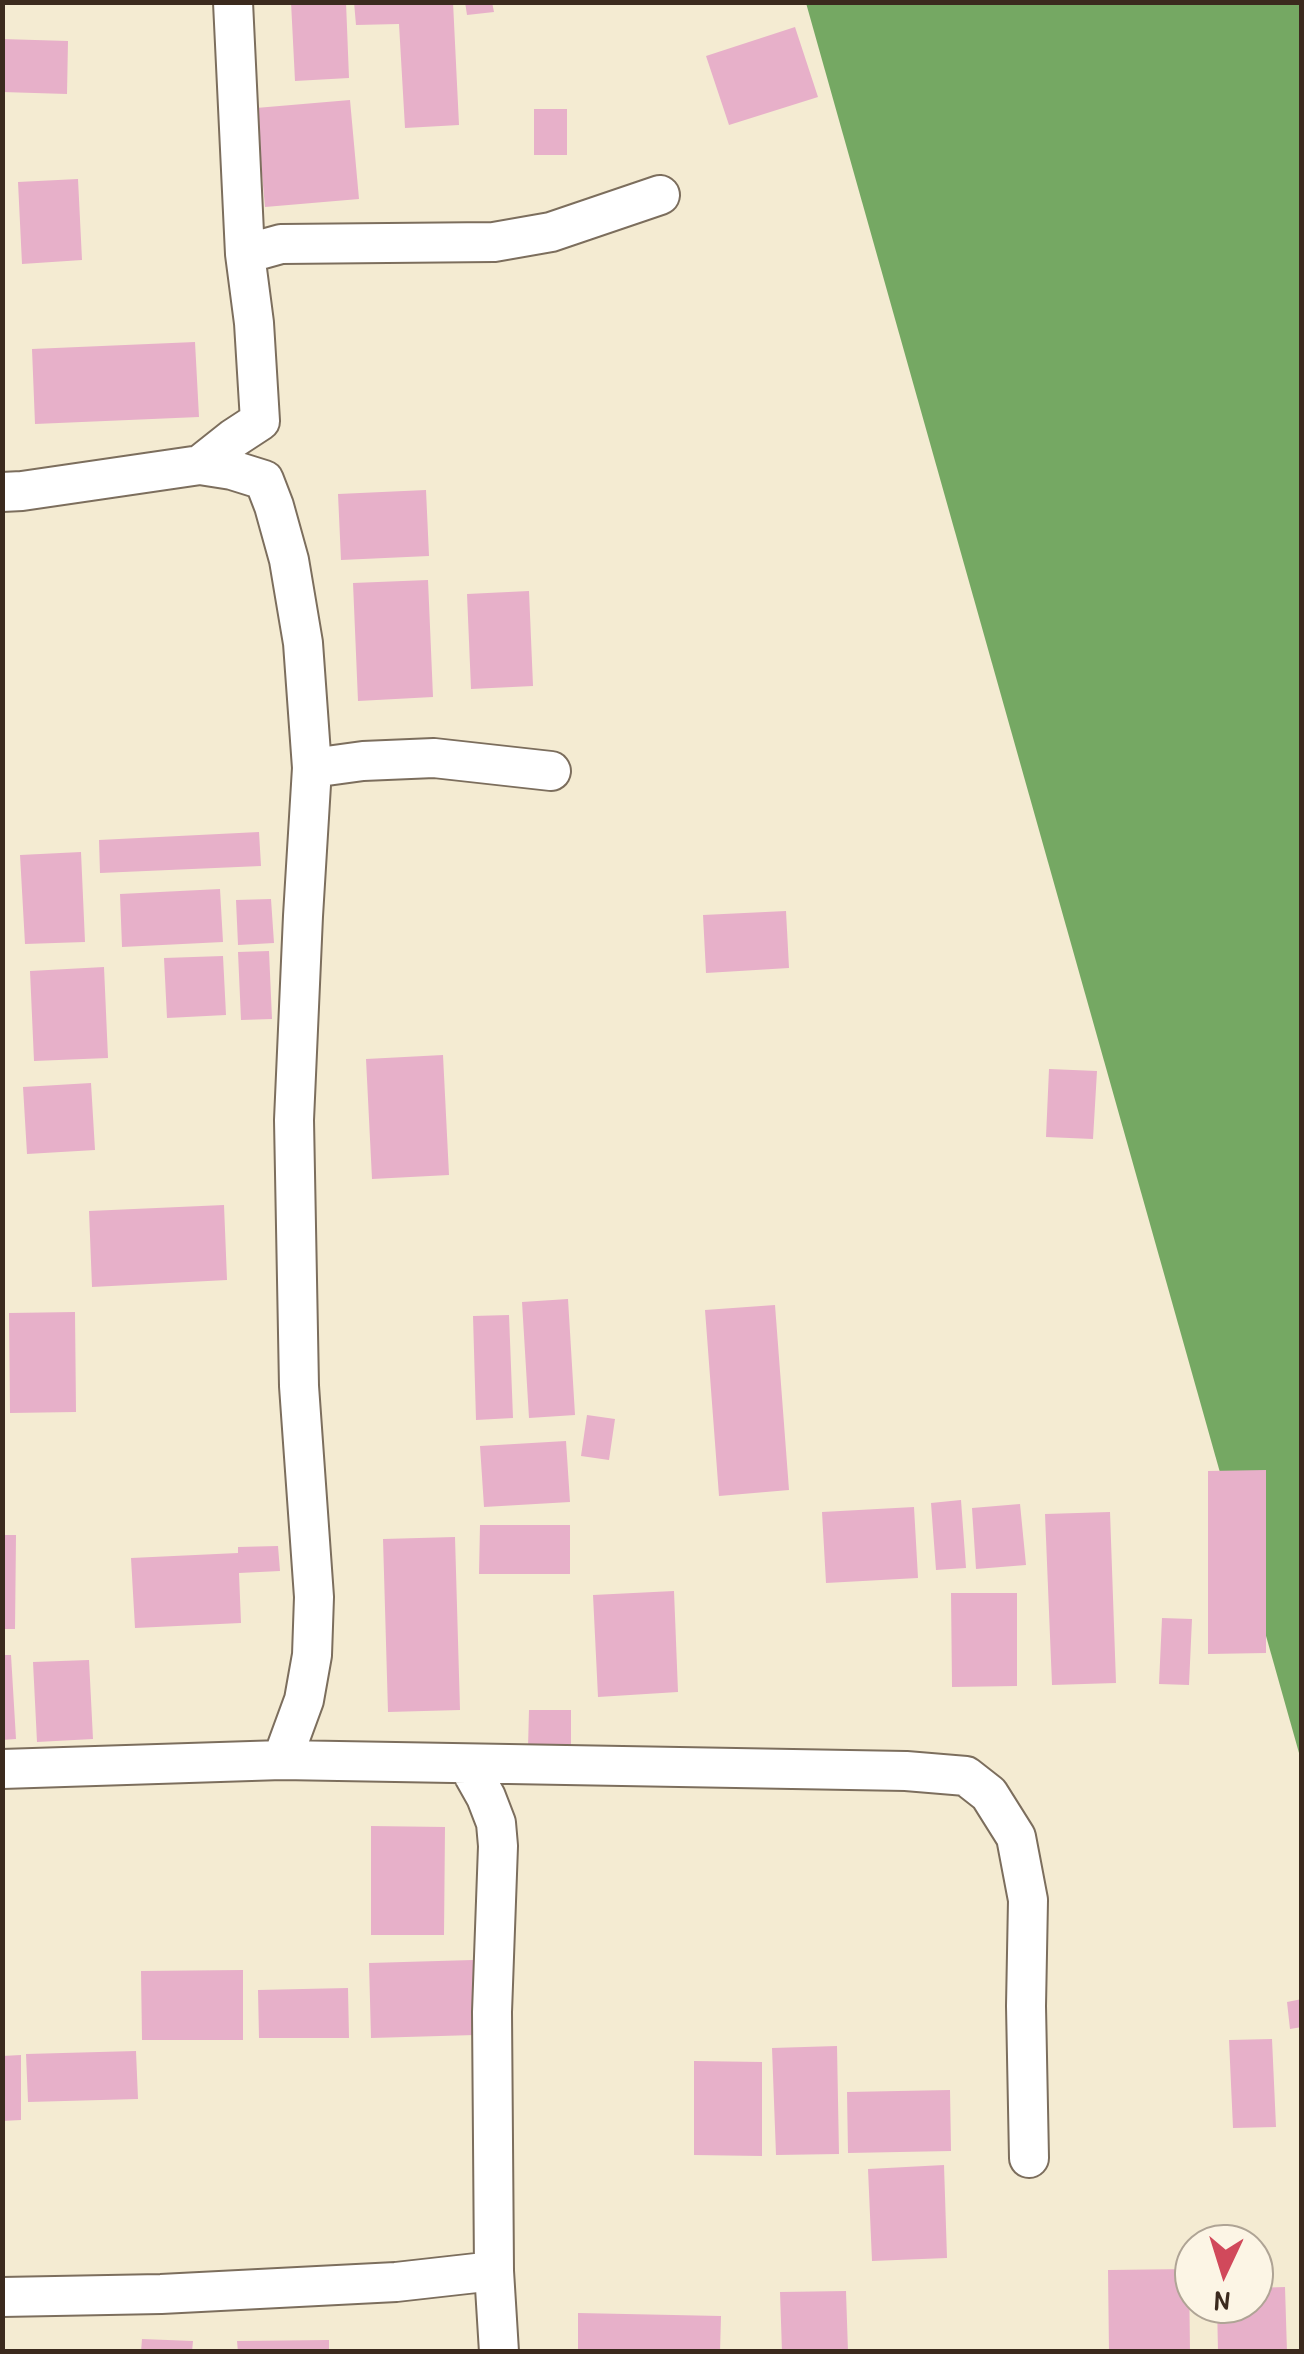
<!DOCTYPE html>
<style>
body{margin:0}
#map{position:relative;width:1304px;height:2354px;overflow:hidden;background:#f4ebd2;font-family:"Patrick Hand",sans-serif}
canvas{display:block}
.frame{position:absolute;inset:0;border:5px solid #3b2a1e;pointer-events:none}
.north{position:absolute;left:1174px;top:2224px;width:100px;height:100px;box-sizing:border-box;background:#fcf5e5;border:2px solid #afa495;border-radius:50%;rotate:184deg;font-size:28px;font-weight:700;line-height:40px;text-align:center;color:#3b2a1e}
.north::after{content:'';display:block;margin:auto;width:35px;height:45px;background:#d1495b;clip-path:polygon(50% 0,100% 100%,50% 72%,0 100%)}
</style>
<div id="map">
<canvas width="1304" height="2354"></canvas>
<div class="frame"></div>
<div class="north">N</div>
</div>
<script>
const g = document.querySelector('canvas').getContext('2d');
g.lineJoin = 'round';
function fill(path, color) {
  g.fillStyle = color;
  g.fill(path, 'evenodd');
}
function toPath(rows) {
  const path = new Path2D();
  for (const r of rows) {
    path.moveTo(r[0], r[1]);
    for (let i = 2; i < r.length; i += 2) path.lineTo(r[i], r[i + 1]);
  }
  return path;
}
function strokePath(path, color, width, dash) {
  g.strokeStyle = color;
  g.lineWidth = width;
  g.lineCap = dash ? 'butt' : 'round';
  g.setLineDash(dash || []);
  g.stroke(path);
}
fill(toPath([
 [806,3,1301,3,1301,1760]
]), '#75a863');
fill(toPath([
 [291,2,346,2,349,78,295,81],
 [354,2,453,2,459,125,405,128,399,24,356,25],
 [465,2,492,2,494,12,467,15],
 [795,27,818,97,729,125,706,56],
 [2,39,68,41,67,94,2,92],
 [350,100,359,199,265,207,256,108],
 [534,109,567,109,567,155,534,155],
 [78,179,82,260,22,264,18,182],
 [195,342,199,417,35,424,32,349],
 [426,490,429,556,341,560,338,494],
 [428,580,433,697,358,701,353,583],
 [529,591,533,686,471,689,467,594],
 [259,832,261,866,100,873,99,840],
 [81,852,85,942,25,944,20,855],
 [220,889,223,942,122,947,120,894],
 [271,899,274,943,238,945,236,900],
 [786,911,789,968,706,973,703,915],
 [269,951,272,1019,241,1020,238,952],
 [223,956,226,1015,167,1018,164,958],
 [104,967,108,1058,34,1061,30,971],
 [443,1055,449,1175,372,1179,366,1059],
 [1049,1069,1097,1071,1093,1139,1046,1137],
 [91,1083,95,1150,27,1154,23,1087],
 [224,1205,227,1280,92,1287,89,1211],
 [568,1299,575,1415,529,1418,522,1302],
 [775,1305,789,1490,719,1496,705,1310],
 [75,1312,76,1412,10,1413,9,1313],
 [509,1315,513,1418,476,1420,473,1316],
 [587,1415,615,1419,609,1460,581,1456],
 [566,1441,570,1502,484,1507,480,1446],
 [1266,1470,1266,1653,1208,1654,1208,1471],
 [961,1500,966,1568,936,1570,931,1503],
 [1020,1504,1026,1565,976,1569,972,1508],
 [914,1507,918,1578,826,1583,822,1512],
 [1110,1512,1116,1683,1052,1685,1045,1514],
 [480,1525,570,1525,570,1574,479,1574],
 [2,1535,16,1535,15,1629,2,1629],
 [455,1537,460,1710,388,1712,383,1539],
 [278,1546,280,1571,239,1573,241,1623,135,1628,131,1558,238,1553,238,1547],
 [674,1591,678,1692,598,1697,593,1595],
 [951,1593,1017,1593,1017,1686,952,1687],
 [1162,1618,1192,1619,1189,1685,1159,1684],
 [2,1655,11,1655,16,1739,2,1740],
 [89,1660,93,1739,37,1742,33,1662],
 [529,1710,571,1710,571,1749,528,1748],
 [371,1826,445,1827,444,1935,371,1935],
 [473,1960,475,2035,371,2038,369,1963],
 [243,1970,243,2040,142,2040,141,1971],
 [348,1988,349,2038,259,2038,258,1990],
 [1302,1999,1302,2027,1290,2029,1287,2002],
 [1272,2039,1276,2127,1233,2128,1229,2040],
 [837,2046,839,2154,776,2155,772,2048],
 [136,2051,138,2099,28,2102,26,2054],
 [21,2055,21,2120,2,2121,2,2056],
 [694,2061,762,2062,762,2156,694,2155],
 [950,2090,951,2151,848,2153,847,2092],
 [944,2165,947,2258,872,2261,868,2169],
 [1189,2269,1190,2352,1109,2352,1108,2270],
 [1285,2287,1287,2352,1218,2352,1217,2304,1254,2304,1254,2288],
 [846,2291,848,2352,782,2352,780,2292],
 [578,2313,721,2316,720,2352,578,2352],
 [142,2339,193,2341,192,2352,141,2352],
 [329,2340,329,2352,238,2352,237,2341]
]), '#e7b0c9');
const minor = toPath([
 [233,2,245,254],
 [200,465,234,438,260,421,254,323,245,254,281,244,494,242,551,232,660,195],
 [2,492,22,491,200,465,232,470,264,480,274,506,289,560,303,643,312,768,303,916,294,1120,299,1386,314,1597,312,1655,304,1700,282,1760],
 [312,768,363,761,434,758,551,771],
 [468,1765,486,1797,496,1823,498,1846,492,2012,494,2271,499,2352],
 [2,1769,282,1760,906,1771,966,1776,989,1794,1016,1837,1028,1900,1026,2006,1029,2158],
 [2,2297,161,2294,396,2282,494,2271]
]);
strokePath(minor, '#7c6e5d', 42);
strokePath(minor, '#fff', 38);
</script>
